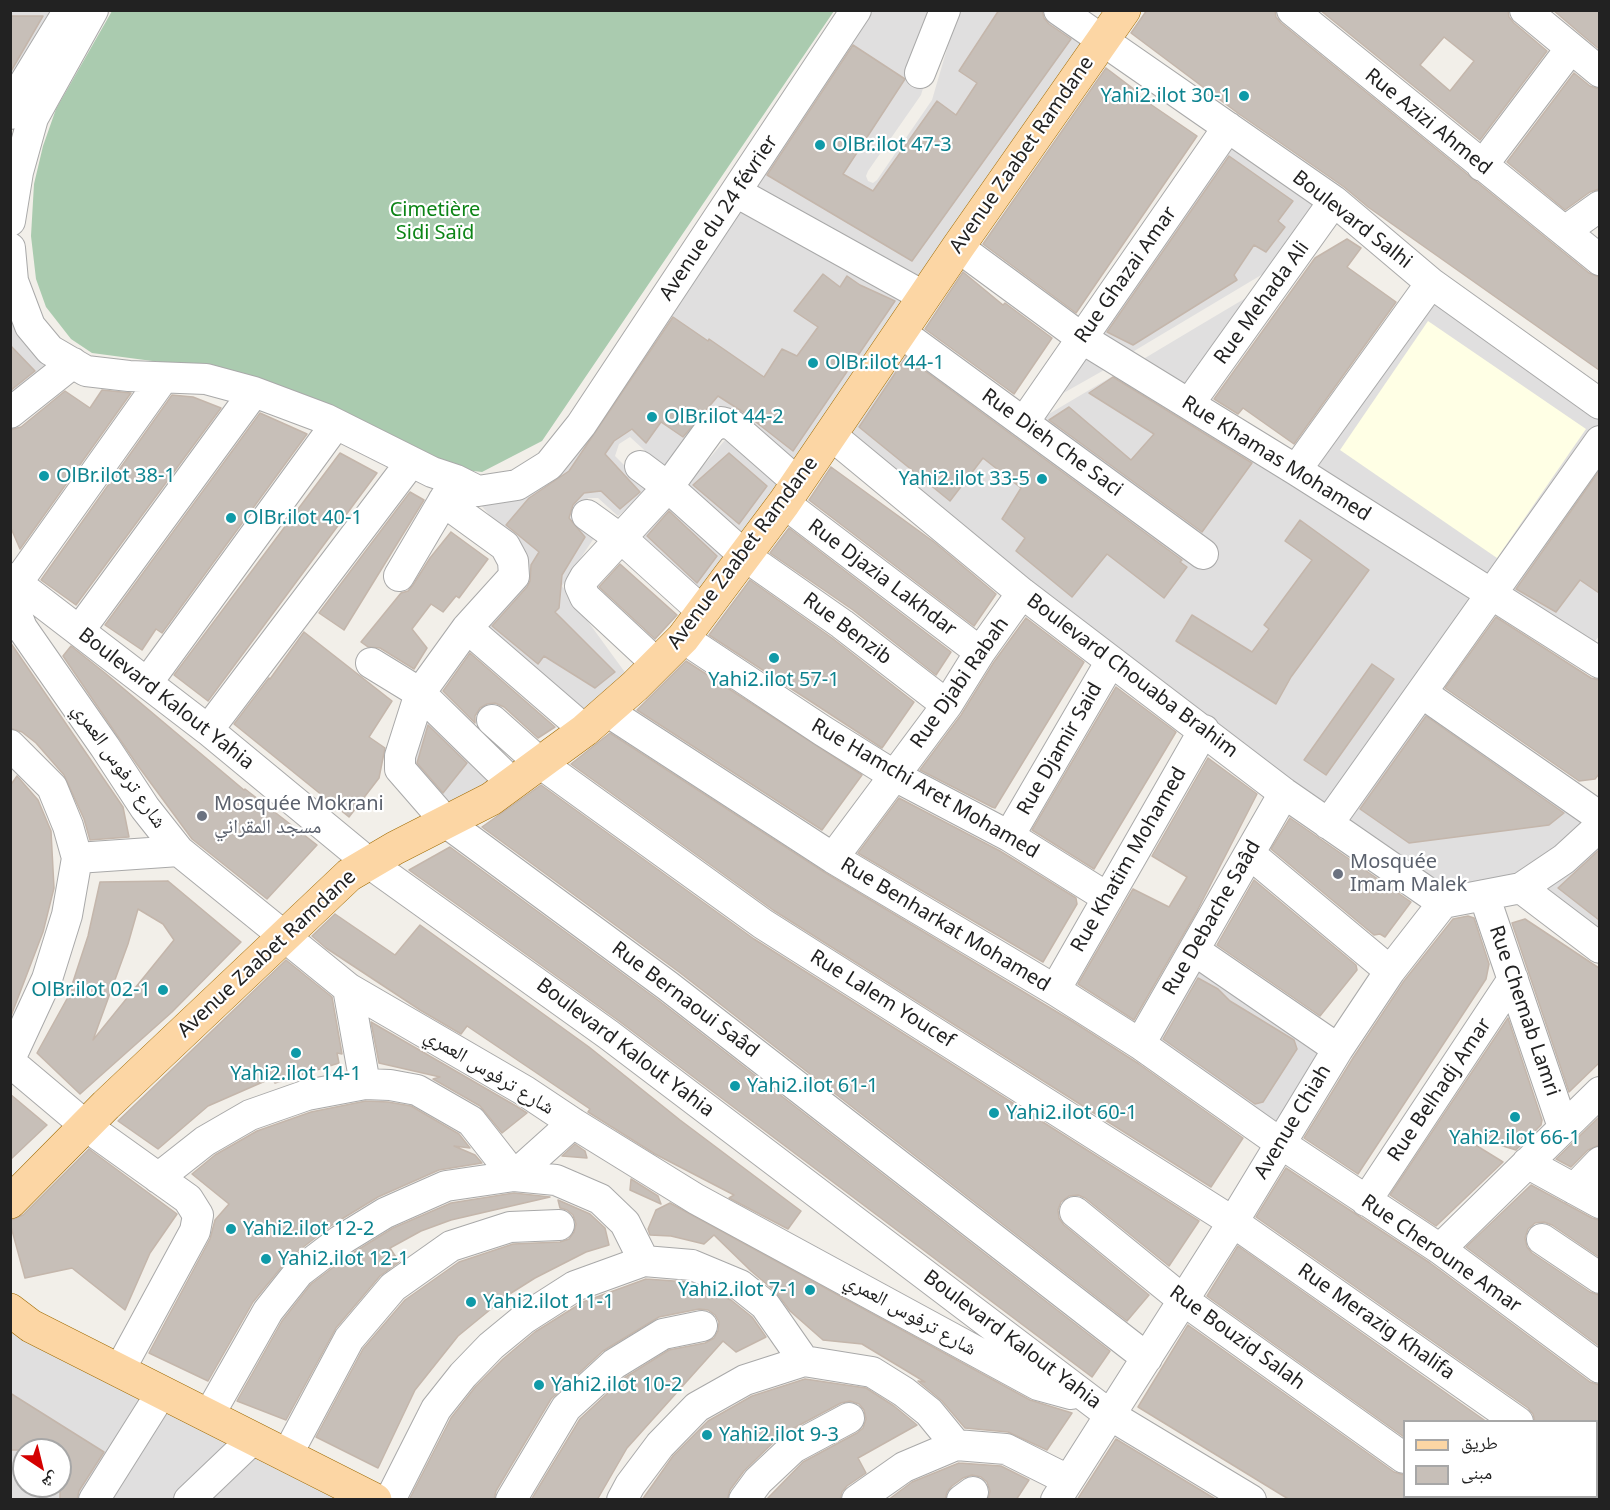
<!DOCTYPE html>
<meta charset="utf-8">
<style>
body{margin:0}
#map{position:relative;width:1610px;height:1510px;overflow:hidden;background:#f2efe9;font-family:"Noto Sans","Noto Naskh Arabic",sans-serif}
canvas{display:block}
.frame{position:absolute;inset:0;border:12px solid #222;pointer-events:none}
.legend{position:absolute;left:1403px;top:1420px;width:195px;height:78px;box-sizing:border-box;background:#fff;border:2px solid #a7a7a7;margin:0;padding:8px 10px;list-style:none;font-size:18px;color:#222}
.legend li{display:flex;align-items:center;gap:12px;height:30px}
.legend b{width:30px;border:2px solid #a7a7a7}
.north{position:absolute;left:12px;top:1438px;width:60px;height:60px;box-sizing:border-box;background:#fff;border:2px solid #a7a7a7;border-radius:50%;rotate:145deg;font-size:16px;font-weight:700;line-height:24px;text-align:center;color:#222}
.north::after{content:'';display:block;margin:auto;width:21px;height:27px;background:#d40000;clip-path:polygon(50% 0,100% 100%,50% 72%,0 100%)}
</style>
<div id="map">
<canvas width="1610" height="1510"></canvas>
<div class="frame"></div>
<ul class="legend">
<li><b style="height:8px;background:#fcd6a4"></b>طريق</li>
<li><b style="height:16px;background:#c7bfb8"></b>مبنى</li>
</ul>
<div class="north">ش</div>
</div>
<script>
const g = document.querySelector('canvas').getContext('2d');
g.lineJoin = 'round';
function fill(path, color) {
  g.fillStyle = color;
  g.fill(path, 'evenodd');
}
function toPath(rows) {
  const path = new Path2D();
  for (const r of rows) {
    path.moveTo(r[0], r[1]);
    for (let i = 2; i < r.length; i += 2) path.lineTo(r[i], r[i + 1]);
  }
  return path;
}
function strokePath(path, color, width, dash) {
  g.strokeStyle = color;
  g.lineWidth = width;
  g.lineCap = dash ? 'butt' : 'round';
  g.setLineDash(dash || []);
  g.stroke(path);
}
function label(font, color, halo, rows, align = 'center') {
  g.font = font + ' "Noto Sans","Noto Naskh Arabic",sans-serif';
  g.lineWidth = 4.5;
  g.setLineDash([]);
  g.textBaseline = 'middle';
  g.strokeStyle = halo;
  g.fillStyle = color;
  for (const [text, x, y, turn = 0] of rows) {
    g.save();
    g.translate(x, y);
    g.rotate((+turn || 0) * Math.PI / 180);
    g.textAlign = isNaN(turn) ? turn : align;
    if (halo) g.strokeText(text, 0, 0);
    g.fillText(text, 0, 0);
    g.restore();
  }
}
fill(toPath([
 [62,11,10,93,10,12],
 [864,11,946,11,921,95,868,171,866,176,868,181,873,183,877,180,932,100,958,11,1038,11,1090,41,920,287,748,192],
 [1230,136,1326,203,1283,262,1124,357,1091,337],
 [740,211,906,298,796,463,725,408,665,469,630,437,619,444,615,456,649,490,618,516,598,498,588,498,579,508,598,532,562,586,635,686,593,717,482,627,527,558,479,503,521,498,563,472],
 [1266,286,1187,397,1135,364,1212,318],
 [1432,291,1599,412,1599,431,1490,587,1305,469],
 [18,312,62,364,11,406,11,318],
 [905,342,1032,424,1123,370,1484,597,1329,813,1026,583,844,434],
 [1084,347,1113,365,1044,404],
 [725,440,780,487,742,536,686,486],
 [1599,452,1599,636,1589,649,1500,594],
 [669,503,726,556,701,595,635,533],
 [1423,702,1593,819,1518,879,1445,893,1338,820],
 [424,704,501,781,444,814,402,786],
 [1599,839,1599,941,1534,891],
 [1196,959,1327,1049,1275,1132,1147,1042],
 [10,1322,152,1398,87,1499,11,1499],
 [24,1450,60,1450,60,1486,24,1486],
 [162,1403,241,1443,181,1499,101,1500],
 [252,1448,354,1500,198,1500],
 [1597,1484,1599,1487,1599,1499,1474,1500,1469,1497,1596,1496]
]), '#e0dfdf');
fill(toPath([
 [1428,321,1586,429,1497,558,1340,450]
]), '#ffffe5');
fill(toPath([
 [112,11,834,11,542,441,482,472,440,467,228,371,92,353,71,339,46,307,36,279,31,236,34,184,43,146,56,109]
]), '#aacbaf');
const building = toPath([
 [999,10,1042,10,1044,18,1049,24,1071,39,912,261,767,175,853,45,905,79,843,174,873,191,937,101,956,115,977,83,959,71,999,10],
 [1147,10,1275,10,1276,17,1281,23,1589,273,1599,277,1599,370,1368,207,1344,187,1239,114,1131,33,1147,10],
 [1320,10,1508,10,1509,17,1514,23,1547,51,1480,140,1320,10],
 [1444,37,1474,61,1450,91,1420,65,1444,37],
 [1553,10,1599,10,1599,49,1581,34,1553,10],
 [10,16,43,16,10,73,10,16],
 [1106,68,1139,93,1137,95,1197,136,1076,313,983,244,1106,68],
 [1574,73,1590,86,1599,89,1599,189,1590,192,1565,210,1507,162,1574,73],
 [1229,156,1293,201,1278,221,1285,227,1266,252,1254,245,1234,275,1237,280,1133,345,1107,332,1229,156],
 [1347,239,1361,248,1347,267,1396,302,1294,444,1243,408,1238,414,1214,399,1315,258,1347,239],
 [963,272,1003,305,1005,303,1052,338,1014,394,925,329,963,272],
 [823,274,840,287,847,276,860,285,895,301,793,451,743,412,718,396,683,437,661,422,646,443,632,429,614,441,605,454,640,492,620,509,601,491,584,493,573,505,569,518,585,537,562,575,559,608,555,612,615,672,595,688,544,656,538,664,492,626,527,587,530,581,531,565,539,552,506,525,529,498,569,471,673,317,708,341,709,339,764,377,782,349,797,356,818,327,794,311,823,274],
 [10,345,35,371,10,391,10,345],
 [906,357,1182,560,1180,562,1187,567,1164,598,1107,554,1072,597,1016,551,1025,538,1002,519,1021,488,983,458,950,501,859,427,906,357],
 [1113,377,1252,463,1202,532,1049,420,1069,407,1131,460,1154,434,1089,393,1113,377],
 [102,390,131,393,20,549,10,526,10,430,21,427,65,391,90,408,102,390],
 [172,395,193,397,221,408,76,605,41,580,172,395],
 [260,413,307,434,162,633,156,629,142,650,105,625,260,413],
 [340,453,377,473,208,701,174,675,340,453],
 [729,453,767,486,739,524,693,485,729,453],
 [831,467,934,542,996,594,974,626,809,500,831,467],
 [1599,471,1599,593,1580,580,1556,612,1516,589,1599,471],
 [410,492,424,500,344,630,319,613,410,492],
 [669,511,717,556,697,583,647,536,669,511],
 [1300,520,1369,570,1291,677,1276,704,1176,641,1192,615,1252,652,1269,629,1264,625,1312,560,1285,541,1300,520],
 [789,528,951,652,936,675,853,610,770,553,789,528],
 [451,532,488,559,459,598,456,596,443,612,431,604,412,629,427,648,414,669,380,648,368,647,361,642,401,593,408,591,413,585,430,558,451,532],
 [620,564,677,615,655,639,599,587,620,564],
 [750,580,832,638,914,702,882,748,709,635,750,580],
 [1496,617,1591,678,1599,680,1599,774,1595,779,1579,781,1445,688,1496,617],
 [1026,618,1084,662,995,808,992,807,920,770,961,715,994,662,1026,618],
 [304,632,392,701,369,737,385,748,379,778,349,817,234,724,269,678,270,679,304,632],
 [10,642,123,807,129,837,90,840,84,819,64,775,36,743,22,732,10,728,10,642],
 [71,646,105,673,244,790,245,789,317,845,267,899,192,839,136,763,63,656,71,646],
 [470,653,555,727,538,738,504,707,495,703,487,704,480,708,475,716,475,723,443,691,470,653],
 [686,661,862,775,822,830,637,710,686,661],
 [1372,664,1394,679,1326,775,1304,760,1372,664],
 [1116,687,1176,732,1094,869,1032,830,1116,687],
 [1426,716,1564,813,1549,825,1409,843,1360,809,1426,716],
 [428,725,467,763,443,793,417,763,428,725],
 [610,733,824,872,1072,1021,1139,1064,1243,1138,1211,1187,773,910,571,764,610,733],
 [1208,758,1257,794,1197,911,1134,1020,1078,984,1133,889,1169,907,1187,877,1152,856,1208,758],
 [17,776,38,800,51,831,54,888,43,932,11,1016,10,786,17,776],
 [541,785,754,939,1199,1221,1169,1266,1085,1198,1078,1195,1069,1196,1061,1202,1058,1210,1059,1218,1064,1225,1149,1295,1127,1321,679,972,482,827,541,785],
 [899,798,1000,851,1076,898,1077,904,1043,962,858,853,899,798],
 [1290,818,1411,902,1385,937,1380,934,1374,935,1271,849,1290,818],
 [450,847,658,1000,1110,1351,1092,1377,619,1021,409,870,450,847],
 [1599,850,1599,920,1558,888,1599,850],
 [1254,880,1356,965,1357,970,1320,1016,1217,945,1254,880],
 [168,881,241,942,172,1012,80,1094,37,1053,68,997,88,936,100,882,168,881],
 [138,909,163,924,174,940,93,1040,128,944,138,909],
 [335,914,395,955,420,925,589,1047,680,1120,801,1211,788,1229,729,1198,734,1195,655,1154,588,1112,590,1109,467,1026,461,1034,420,1010,326,948,312,936,335,914],
 [1468,916,1474,918,1489,964,1486,979,1358,1174,1304,1138,1353,1058,1404,981,1453,919,1468,916],
 [1525,919,1599,968,1599,1063,1569,1092,1512,923,1525,919],
 [286,960,332,997,342,1054,337,1053,339,1063,275,1083,272,1078,208,1106,158,1149,118,1121,286,960],
 [1198,978,1218,989,1230,1001,1294,1040,1297,1049,1263,1102,1255,1104,1163,1039,1198,978],
 [1508,1018,1542,1120,1541,1125,1516,1150,1471,1136,1469,1141,1503,1162,1436,1226,1390,1195,1508,1018],
 [371,1022,516,1106,527,1113,502,1133,480,1106,433,1079,440,1077,379,1063,371,1022],
 [10,1094,47,1125,10,1160,10,1094],
 [366,1101,388,1102,411,1106,459,1134,470,1148,454,1146,475,1155,482,1163,439,1170,378,1197,332,1225,289,1258,253,1302,208,1381,149,1353,210,1239,215,1220,229,1204,192,1174,215,1155,257,1131,311,1112,366,1101],
 [1599,1117,1599,1145,1588,1150,1571,1167,1556,1159,1599,1117],
 [575,1144,585,1151,587,1158,562,1156,575,1144],
 [89,1149,177,1214,150,1253,125,1310,72,1268,25,1278,10,1223,11,1220,23,1215,89,1149],
 [1286,1168,1430,1263,1590,1382,1599,1385,1599,1422,1535,1422,1533,1414,1528,1408,1256,1217,1286,1168],
 [631,1179,658,1196,661,1204,630,1190,631,1179],
 [1531,1185,1592,1218,1599,1220,1599,1257,1552,1225,1544,1222,1535,1223,1528,1229,1525,1238,1527,1247,1532,1253,1590,1292,1599,1295,1599,1346,1466,1247,1531,1185],
 [514,1193,550,1197,451,1220,421,1231,390,1248,399,1262,380,1276,336,1328,286,1420,237,1401,282,1321,311,1284,351,1254,393,1228,451,1203,514,1193],
 [558,1200,590,1214,605,1228,609,1245,586,1252,535,1278,508,1295,458,1336,415,1390,378,1468,316,1437,363,1349,405,1300,459,1262,513,1244,560,1242,569,1239,574,1232,576,1224,573,1215,567,1210,560,1208,558,1200],
 [670,1203,1030,1400,1072,1413,1047,1450,1008,1432,965,1428,942,1401,918,1381,925,1382,862,1344,823,1340,790,1311,776,1292,751,1271,714,1235,704,1244,671,1236,650,1235,648,1229,656,1210,670,1203],
 [1238,1246,1487,1422,1404,1422,1404,1437,1207,1296,1238,1246],
 [646,1279,688,1282,731,1300,752,1317,766,1337,736,1352,723,1341,627,1448,597,1500,531,1500,580,1419,624,1378,669,1350,705,1343,714,1338,718,1331,719,1322,715,1315,708,1310,699,1309,659,1317,603,1351,551,1399,496,1491,494,1500,414,1500,410,1498,451,1418,476,1386,503,1359,535,1332,583,1302,646,1279],
 [1188,1325,1394,1472,1404,1475,1404,1500,1290,1500,1138,1407,1188,1325],
 [805,1379,866,1388,894,1406,917,1425,858,1458,866,1473,847,1486,842,1492,840,1500,766,1500,803,1462,857,1433,863,1428,866,1419,864,1410,859,1404,850,1401,841,1403,781,1435,744,1471,730,1490,727,1500,642,1500,673,1456,708,1421,752,1396,805,1379],
 [10,1393,104,1452,79,1491,77,1500,60,1500,60,1450,10,1450,10,1393],
 [1116,1439,1217,1500,1077,1500,1116,1439],
 [959,1463,1001,1466,1029,1480,1016,1500,988,1500,990,1491,987,1482,981,1477,972,1475,963,1478,952,1486,947,1492,945,1500,888,1500,912,1482,959,1463]
]);
fill(building, '#c7bfb8');
strokePath(building, '#c4b6ab', 1.5);
const minor = toPath([
 [1059,10,1334,201,1431,283,1600,404],
 [1292,10,1600,260],
 [1525,10,1600,72],
 [920,73,945,10],
 [10,114,14,100,69,10],
 [1482,166,1571,48],
 [736,192,925,297],
 [10,221,18,172,33,118,93,10],
 [1565,231,1600,206],
 [958,247,1083,339,1296,470,1600,663],
 [10,248,13,281,30,326,50,350,86,371,129,376,206,379,254,392,326,419,432,472,456,480,478,491,517,485,549,465,581,425,856,10],
 [900,332,1203,554],
 [1189,404,1334,201],
 [10,413,73,363],
 [1024,422,1228,127],
 [831,435,1022,593,1111,661,1284,793,1443,903],
 [640,466,668,487,745,556,842,624,947,705],
 [1296,470,1431,283],
 [443,501,505,546,513,561,514,576,467,628,420,693,400,756,400,769,447,823,668,986,1147,1358],
 [784,503,980,652],
 [587,515,630,546,703,612],
 [399,576,454,483],
 [10,578,208,730,369,863,609,1035,1110,1415,1251,1500],
 [17,583,163,378],
 [10,598,22,628,105,747,145,808,179,851,348,988,525,1091,573,1123,696,1199,1038,1385,1071,1394],
 [467,628,585,730],
 [79,631,254,392],
 [683,638,823,731,895,776,1009,836,1108,898],
 [371,663,420,693,512,783],
 [657,664,585,597,580,586,585,577,668,487,711,428,721,422,732,425,797,482],
 [147,683,336,424],
 [1422,693,1600,817],
 [607,711,833,858,1055,990,1140,1044,1280,1143,1440,1249,1600,1368],
 [492,720,540,763,763,924,1233,1222,1518,1422],
 [208,730,411,462],
 [10,745,52,787,68,826,77,858,67,915,47,979,10,1059],
 [1328,824,1600,441],
 [1009,836,1111,661],
 [1250,854,1390,971],
 [77,858,179,851],
 [833,858,947,705,980,652,1022,593],
 [1521,888,1600,948],
 [1484,895,1563,1127],
 [1194,950,1338,1049],
 [348,988,365,1084],
 [1055,990,1204,730],
 [1140,1044,1284,793],
 [10,1062,86,1126,188,1199,198,1215,195,1231,119,1371],
 [1527,1163,1600,1203],
 [158,1178,205,1141,250,1115,307,1095,365,1084,390,1085,417,1090,471,1121,514,1176,573,1123],
 [1574,1189,1600,1162],
 [1366,1201,1513,979],
 [1075,1212,1183,1300,1404,1458],
 [1542,1239,1600,1278],
 [1440,1249,1600,1092],
 [209,1415,268,1311,299,1272,341,1240,385,1213,446,1186,514,1176,556,1180,600,1199,625,1223,644,1261],
 [287,1455,349,1339,393,1287,451,1246,510,1227,559,1225],
 [1596,1477,1600,1479],
 [1459,1496,1463,1500],
 [94,1500,162,1392],
 [189,1500,254,1438],
 [390,1500,436,1409,463,1375,491,1346,525,1318,575,1286,644,1261,692,1265,740,1285,765,1305,804,1361],
 [511,1500,566,1408,614,1364,663,1334,702,1326],
 [622,1500,630,1485,660,1445,697,1407,745,1380,804,1361,872,1372,904,1392,929,1412,956,1445],
 [744,1500,758,1481,793,1448,849,1418],
 [857,1500,904,1467,956,1445,1006,1449,1068,1480],
 [962,1500,973,1492],
 [1056,1500,1233,1222,1338,1049,1390,971,1443,903,1521,888,1564,859,1600,826]
]);
const major = toPath([
 [10,1202,106,1105,349,875,395,848,491,799,585,730,635,686,683,638,784,503,958,247,1124,10],
 [10,1310,31,1326,375,1500]
]);
strokePath(minor, '#a9a9a9', 32);
strokePath(major, '#a06b00', 34);
strokePath(minor, '#fff', 30);
strokePath(major, '#fcd6a4', 33);
for (const [x, y, r, color] of [
 [1244,96,6,"#0f9aa8"],
 [820,145,6,"#0f9aa8"],
 [813,363,6,"#0f9aa8"],
 [652,417,6,"#0f9aa8"],
 [44,476,6,"#0f9aa8"],
 [1042,479,6,"#0f9aa8"],
 [231,518,6,"#0f9aa8"],
 [774,658,6,"#0f9aa8"],
 [202,816,6,"#6b7280"],
 [1338,874,6,"#6b7280"],
 [163,990,6,"#0f9aa8"],
 [296,1053,6,"#0f9aa8"],
 [735,1086,6,"#0f9aa8"],
 [994,1113,6,"#0f9aa8"],
 [1515,1117,6,"#0f9aa8"],
 [231,1229,6,"#0f9aa8"],
 [266,1259,6,"#0f9aa8"],
 [810,1290,6,"#0f9aa8"],
 [471,1302,6,"#0f9aa8"],
 [539,1385,6,"#0f9aa8"],
 [707,1435,6,"#0f9aa8"]
]) {
  const dot = new Path2D();
  dot.arc(x, y, r, 0, 2 * Math.PI);
  g.fillStyle = color;
  g.fill(dot);
  strokePath(dot, '#fff', 2);
}
label('20px', '#0d838f', '#fff', [
 ["Yahi2.ilot 30-1",1232,96,"right"],
 ["OlBr.ilot 47-3",832,145],
 ["OlBr.ilot 44-1",825,363],
 ["OlBr.ilot 44-2",664,417],
 ["OlBr.ilot 38-1",56,476],
 ["Yahi2.ilot 33-5",1030,479,"right"],
 ["OlBr.ilot 40-1",243,518],
 ["Yahi2.ilot 57-1",774,680,"center"],
 ["OlBr.ilot 02-1",151,990,"right"],
 ["Yahi2.ilot 14-1",296,1074,"center"],
 ["Yahi2.ilot 61-1",747,1086],
 ["Yahi2.ilot 60-1",1006,1113],
 ["Yahi2.ilot 66-1",1515,1138,"center"],
 ["Yahi2.ilot 12-2",243,1229],
 ["Yahi2.ilot 12-1",278,1259],
 ["Yahi2.ilot 7-1",798,1290,"right"],
 ["Yahi2.ilot 11-1",483,1302],
 ["Yahi2.ilot 10-2",551,1385],
 ["Yahi2.ilot 9-3",719,1435]
], 'left');
label('20px', '#222', '#fff', [
 ["Rue Azizi Ahmed",1428,122,39],
 ["Avenue Zaabet Ramdane",1022,155,-55],
 ["Avenue du 24 février",719,218,-56],
 ["Boulevard Salhi",1352,220,38],
 ["Rue Ghazai Amar",1126,275,-55],
 ["Rue Mehada Ali",1262,303,-54],
 ["Rue Dieh Che Saci",1052,443,36],
 ["Rue Khamas Mohamed",1276,459,32],
 ["Avenue Zaabet Ramdane",743,553,-53],
 ["Rue Djazia Lakhdar",882,578,37],
 ["Rue Benzib",847,629,37],
 ["Boulevard Chouaba Brahim",1132,676,37],
 ["Rue Djabi Rabah",960,683,-55],
 ["Boulevard Kalout Yahia",166,699,38],
 ["Rue Djamir Said",1060,749,-60],
 ["شارع ترفوس العمري",119,766,55],
 ["Rue Hamchi Aret Mohamed",925,789,30],
 ["Rue Khatim Mohamed",1129,860,-60],
 ["Rue Debache Saâd",1212,918,-60],
 ["Rue Benharkat Mohamed",945,925,31],
 ["Avenue Zaabet Ramdane",267,954,-43],
 ["Rue Lalem Youcef",882,999,32],
 ["Rue Bernaoui Saâd",685,1000,37],
 ["Rue Chemab Lamri",1524,1011,71],
 ["Boulevard Kalout Yahia",625,1048,37],
 ["شارع ترفوس العمري",489,1072,31],
 ["Rue Belhadj Amar",1440,1090,-56],
 ["Avenue Chiah",1293,1122,-59],
 ["Rue Cheroune Amar",1441,1254,35],
 ["شارع ترفوس العمري",910,1315,29],
 ["Rue Merazig Khalifa",1376,1322,35],
 ["Rue Bouzid Salah",1237,1338,36],
 ["Boulevard Kalout Yahia",1012,1340,37]
]);
label('20px', '#0c8416', '#fff', [
 ["Cimetière",435,210],
 ["Sidi Saïd",435,233]
]);
label('20px', '#5b616d', '#fff', [
 ["Mosquée Mokrani",214,804],
 ["مسجد المقراني",214,827],
 ["Mosquée",1350,862],
 ["Imam Malek",1350,885]
], 'left');
</script>
